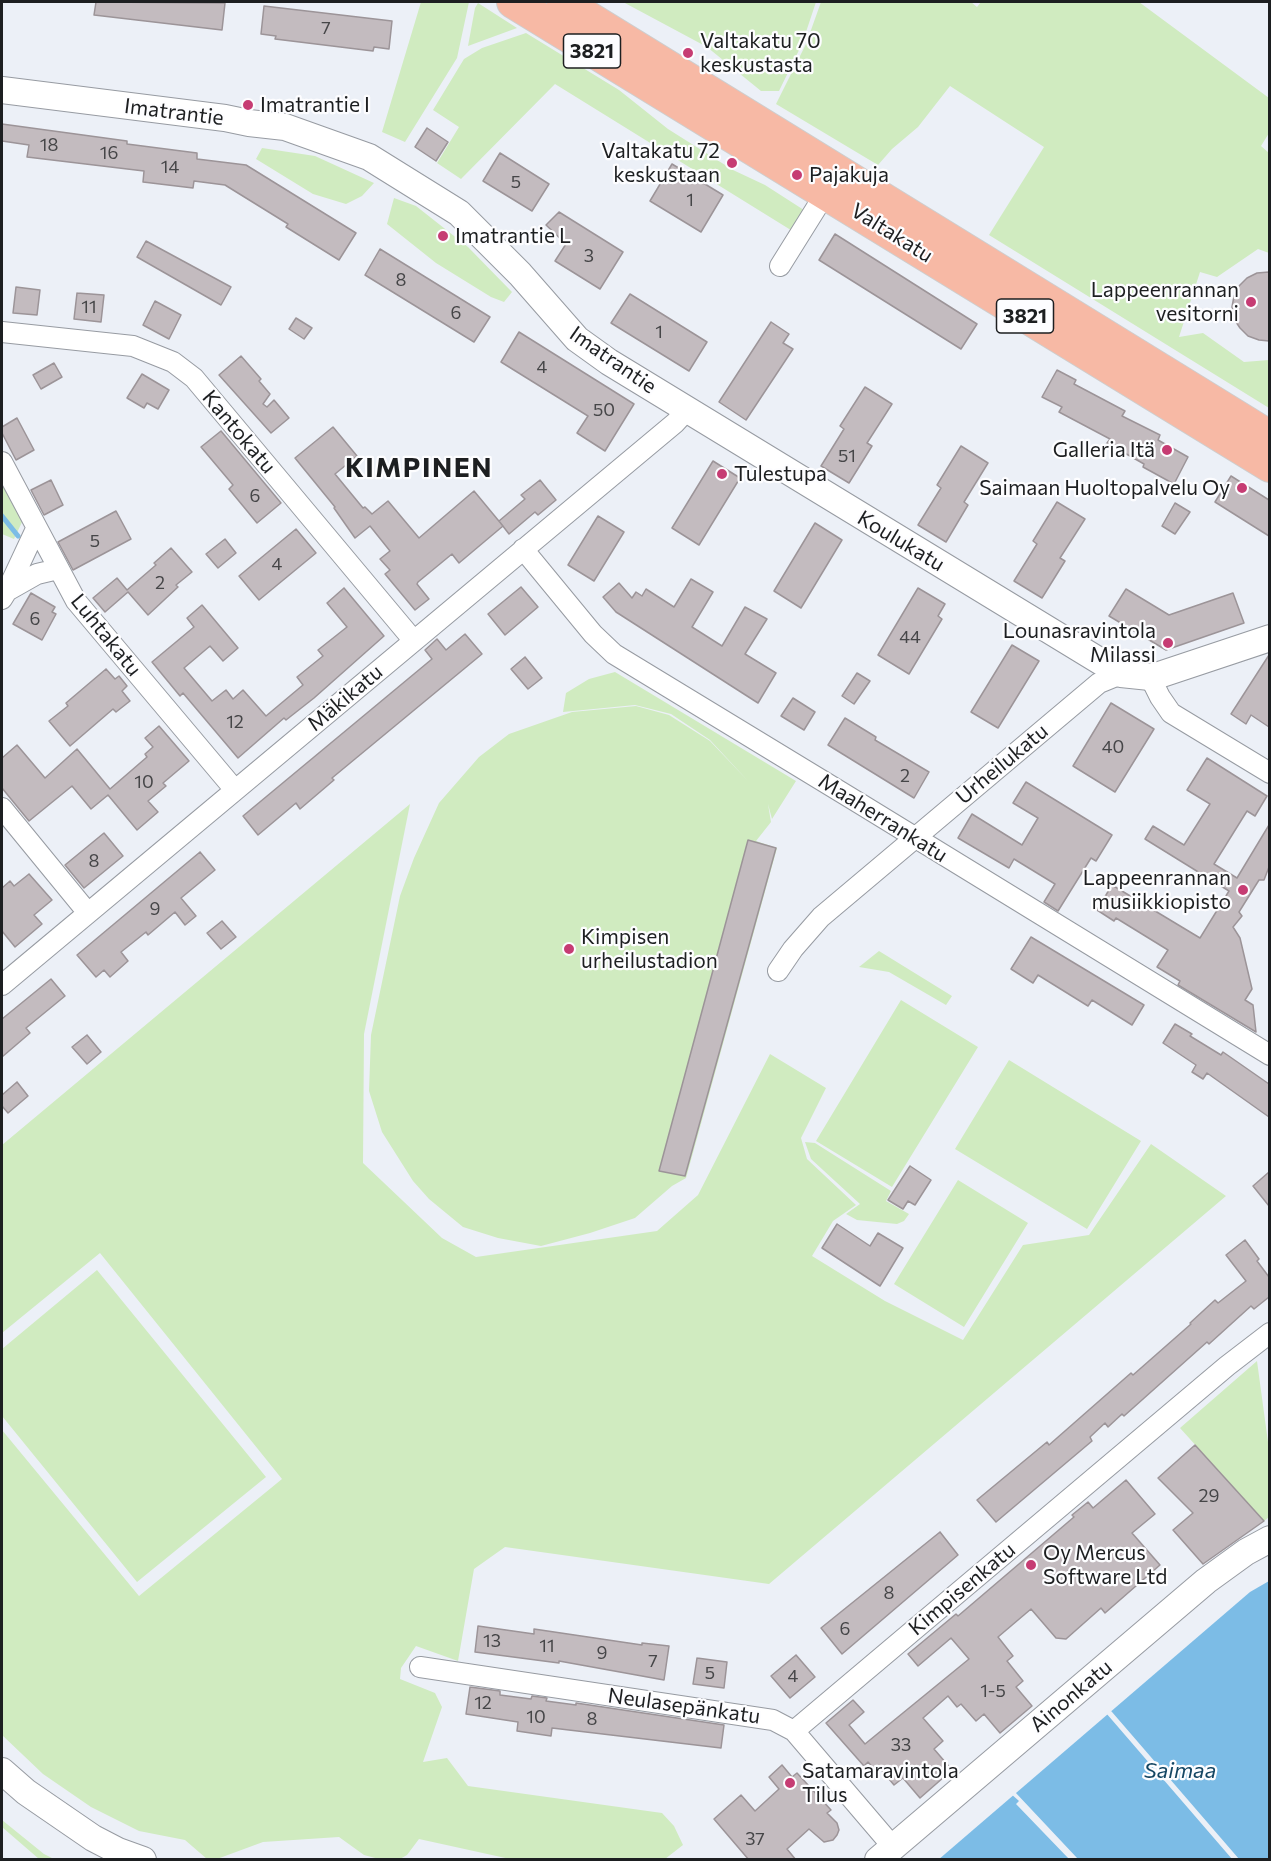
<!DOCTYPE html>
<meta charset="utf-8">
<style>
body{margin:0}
#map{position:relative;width:1271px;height:1861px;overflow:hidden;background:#ecf0f7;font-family:Commissioner,sans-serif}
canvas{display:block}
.frame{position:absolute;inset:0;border:3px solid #1d1f21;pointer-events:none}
</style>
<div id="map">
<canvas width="1271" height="1861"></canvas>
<div class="frame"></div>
</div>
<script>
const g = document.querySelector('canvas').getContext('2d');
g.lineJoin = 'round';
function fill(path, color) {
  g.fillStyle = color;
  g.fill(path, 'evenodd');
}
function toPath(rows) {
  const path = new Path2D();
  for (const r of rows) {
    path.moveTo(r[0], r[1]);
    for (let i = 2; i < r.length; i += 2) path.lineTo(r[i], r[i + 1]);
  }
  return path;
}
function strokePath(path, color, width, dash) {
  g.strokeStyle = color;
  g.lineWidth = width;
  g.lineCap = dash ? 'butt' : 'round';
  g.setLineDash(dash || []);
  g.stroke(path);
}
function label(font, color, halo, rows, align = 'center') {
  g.font = font + ' Commissioner,sans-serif';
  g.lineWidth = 4.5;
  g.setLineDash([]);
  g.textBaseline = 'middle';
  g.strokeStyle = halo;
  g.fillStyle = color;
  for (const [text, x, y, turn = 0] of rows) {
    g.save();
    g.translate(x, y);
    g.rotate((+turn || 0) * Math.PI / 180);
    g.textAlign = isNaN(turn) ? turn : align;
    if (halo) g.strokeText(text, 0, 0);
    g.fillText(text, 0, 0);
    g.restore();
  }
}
fill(toPath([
 [421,2,469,2,457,58,405,142,382,132],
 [623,2,816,2,802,44,779,91,761,91,707,47],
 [821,2,971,2,977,7,981,2,1139,2,1269,98,1269,133,1261,146,1269,153,1269,253,1258,249,1217,277,1200,272,1179,337,1203,333,1244,362,1269,360,1269,408,989,235,1044,147,950,86,918,127,892,149,878,165,776,104,806,44],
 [478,3,517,28,468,46,475,8],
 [526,33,619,90,668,129,733,170,765,185,807,212,794,232,555,84,461,179,437,163,459,127,433,110,464,59,482,48],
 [262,148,315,156,374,183,362,196,346,204,313,194,256,159],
 [394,198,416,206,468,247,512,292,504,302,491,297,436,263,387,224],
 [2,480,23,520,14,539,2,534],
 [615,672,796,781,772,819,768,804,771,822,756,841,777,848,686,1178,672,1186,635,1218,590,1233,541,1246,498,1238,463,1227,429,1199,413,1181,382,1132,369,1091,371,1035,400,896,414,858,439,803,479,757,509,734,572,712,636,706,669,715,710,741,749,782,710,740,671,714,635,705,563,712,566,693,589,679],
 [410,804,364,1034,363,1163,442,1238,476,1257,657,1231,698,1195,770,1054,826,1088,801,1138,807,1159,856,1205,833,1221,812,1256,885,1301,963,1340,1023,1245,1089,1235,1151,1144,1226,1196,769,1584,505,1547,474,1569,458,1661,416,1646,401,1668,400,1679,435,1693,442,1707,423,1762,447,1758,468,1786,662,1813,674,1826,683,1845,665,1859,510,1859,419,1839,407,1855,400,1859,379,1859,364,1855,339,1837,263,1842,217,1859,207,1859,185,1840,139,1831,91,1807,43,1774,2,1735,2,1430,139,1596,282,1479,100,1253,2,1333,2,1145],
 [879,951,952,996,946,1005,889,972,859,967],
 [901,1000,978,1047,892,1187,816,1141],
 [1009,1060,1141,1141,1087,1229,955,1149],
 [805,1142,815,1143,891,1191,886,1201,909,1214,904,1221,897,1224,857,1220,846,1214,860,1204,811,1159],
 [958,1180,1028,1223,964,1327,894,1284],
 [97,1270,266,1477,137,1582,2,1416,2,1349],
 [1257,1361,1270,1457,1269,1517,1264,1521,1180,1428],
 [2,1820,44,1854,54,1859,39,1859,2,1827]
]), '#d0ebc0');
fill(toPath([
 [1269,1581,1269,1859,938,1860,1250,1592]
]), '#7cbce6');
fill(toPath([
 [1110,1710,1112,1712,1239,1859,1232,1859,1106,1713],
 [1013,1790,1015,1792,1078,1859,1069,1859,1016,1804,1019,1801,1010,1793]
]), '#ecf0f7');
strokePath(toPath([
 [2,516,18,536]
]), '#7cbce6', 5);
const building = toPath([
 [96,2,225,3,222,30,94,15,96,2],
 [264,6,392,21,389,49,374,47,373,51,275,39,276,36,261,34,264,6],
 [2,124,127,141,127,144,197,153,197,159,246,165,356,233,339,260,286,227,288,224,225,185,194,181,193,188,143,182,144,171,27,157,29,145,2,141,2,124],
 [427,128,448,142,436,161,415,147,427,128],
 [500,153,549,184,532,211,483,181,500,153],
 [672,164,723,195,701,232,650,201,672,164],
 [559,212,623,252,600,289,555,261,566,244,546,225,559,212],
 [835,234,977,324,961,349,819,260,835,234],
 [146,241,231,287,221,305,137,257,146,241],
 [380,249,490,317,474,342,365,275,380,249],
 [1269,272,1269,341,1259,340,1248,336,1240,328,1234,319,1232,307,1234,296,1239,286,1247,278,1257,273,1269,272],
 [16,287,40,290,37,315,13,313,16,287],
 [77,293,104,295,101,322,74,319,77,293],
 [630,294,707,342,689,371,611,323,630,294],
 [155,301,181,315,169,339,143,325,155,301],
 [296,318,312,328,304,339,289,329,296,318],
 [771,322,789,334,783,343,793,349,746,420,719,402,771,322],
 [519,332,634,404,605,451,577,433,588,416,501,362,519,332],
 [241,356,261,379,259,381,270,394,263,404,267,407,274,400,289,418,271,433,219,375,241,356],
 [54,363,62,377,41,389,33,375,54,363],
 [1057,370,1076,380,1074,384,1125,411,1122,416,1160,435,1158,440,1188,457,1174,484,1143,467,1144,464,1107,443,1110,439,1059,412,1062,407,1042,397,1057,370],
 [142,374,169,390,158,409,147,403,144,408,127,398,142,374],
 [865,387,892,404,867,443,872,446,849,483,821,466,844,429,840,426,865,387],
 [17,418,34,450,16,460,2,433,2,427,17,418],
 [333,427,357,456,335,474,363,508,365,507,372,514,388,501,419,538,474,491,503,526,459,563,452,554,418,582,417,584,429,599,415,610,385,574,390,570,380,559,390,551,370,526,355,538,334,508,335,507,295,458,333,427],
 [221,431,281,503,257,523,229,489,233,485,201,447,221,431],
 [961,446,988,463,964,502,968,505,946,542,918,525,941,488,937,485,961,446],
 [713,461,740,478,699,545,672,528,713,461],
 [1231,476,1269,500,1269,536,1215,502,1231,476],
 [51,480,63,505,44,515,31,490,51,480],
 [540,480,556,500,538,515,535,512,509,534,499,521,525,499,521,495,540,480],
 [1057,502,1085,519,1060,558,1065,561,1042,598,1014,581,1037,544,1033,541,1057,502],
 [1175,503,1190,512,1175,534,1162,526,1175,503],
 [116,511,131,539,73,570,58,542,116,511],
 [598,516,624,532,594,581,568,565,598,516],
 [815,523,842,540,801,608,774,591,815,523],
 [296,529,316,553,259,600,239,576,296,529],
 [225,539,236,553,218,568,206,554,225,539],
 [171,548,192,572,176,585,178,587,148,615,128,592,105,612,93,598,117,578,127,590,156,565,154,563,171,548],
 [691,579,713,592,692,627,722,646,745,607,767,619,745,654,776,673,758,703,616,612,603,597,619,583,632,598,636,592,642,596,646,589,674,607,691,579],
 [521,587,538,607,505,635,488,614,521,587],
 [344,588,384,636,314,698,286,720,284,718,238,758,183,693,180,696,152,662,194,627,187,618,202,605,238,648,223,661,210,646,184,668,212,701,226,690,233,699,243,690,266,716,303,685,297,677,323,656,318,650,347,627,327,603,344,588],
 [918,588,945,604,938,616,942,619,909,674,878,655,918,588],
 [1126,589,1169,615,1233,593,1244,623,1166,650,1109,616,1126,589],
 [31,593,55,607,52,612,56,614,42,640,13,624,31,593],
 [465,634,482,654,332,778,334,780,300,809,296,803,258,835,243,816,432,659,425,650,437,639,446,650,465,634],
 [1012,645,1039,661,998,728,971,712,1012,645],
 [1269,655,1269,727,1251,715,1246,724,1231,714,1269,655],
 [525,657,542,678,528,689,511,669,525,657],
 [106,669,115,679,119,676,127,686,122,691,130,701,116,712,113,709,70,746,49,721,68,706,66,703,106,669],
 [857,673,870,681,854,704,842,696,857,673],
 [793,698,815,712,804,730,781,716,793,698],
 [1111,703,1154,729,1115,792,1073,766,1111,703],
 [845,718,876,737,875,740,929,772,914,798,828,745,845,718],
 [159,726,189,761,163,783,166,786,148,801,158,812,137,830,108,795,91,809,72,786,29,821,2,788,2,758,17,745,45,778,77,749,110,789,147,757,145,754,153,747,145,738,159,726],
 [1207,758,1267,796,1255,816,1247,811,1214,864,1237,878,1269,825,1269,867,1264,880,1259,880,1239,912,1242,916,1233,927,1240,938,1252,989,1245,1000,1253,1005,1256,1032,1178,985,1180,981,1157,967,1168,950,1116,918,1114,921,1097,910,1112,885,1200,938,1229,891,1145,839,1153,826,1184,845,1210,804,1187,790,1207,758],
 [1026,782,1112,835,1096,861,1091,858,1058,911,1044,902,1055,884,1014,859,1009,868,958,838,972,814,1022,845,1038,818,1013,803,1026,782],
 [104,833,123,856,84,888,65,865,104,833],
 [748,840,776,848,685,1176,659,1171,748,840],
 [200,852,215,870,181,898,196,916,185,925,175,912,148,935,146,932,121,952,128,961,110,977,104,970,96,977,77,955,200,852],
 [29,874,52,900,34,915,42,924,15,947,2,931,2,888,10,881,14,886,29,874],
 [222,921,236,937,221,949,207,933,222,921],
 [1031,937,1144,1005,1132,1025,1092,1000,1088,1006,1038,975,1033,983,1011,969,1031,937],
 [51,979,65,996,26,1028,30,1033,2,1057,2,1019,51,979],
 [1175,1024,1192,1034,1190,1036,1221,1055,1223,1052,1269,1084,1269,1117,1207,1073,1203,1079,1192,1072,1196,1065,1163,1043,1175,1024],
 [87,1035,101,1052,87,1064,72,1047,87,1035],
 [17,1082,28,1096,8,1113,2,1106,2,1095,17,1082],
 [910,1166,931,1180,915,1205,908,1201,903,1209,888,1200,910,1166],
 [1269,1172,1269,1206,1253,1186,1269,1172],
 [837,1224,870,1246,878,1233,903,1248,880,1286,822,1248,837,1224],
 [1245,1240,1259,1259,1257,1261,1269,1277,1269,1297,1254,1309,1251,1306,1209,1344,1207,1342,1124,1416,1122,1414,1108,1427,1105,1423,1090,1437,1092,1441,996,1522,977,1500,1047,1442,1049,1445,1131,1373,1133,1375,1191,1324,1190,1323,1215,1300,1218,1303,1246,1281,1226,1255,1245,1240],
 [1195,1445,1264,1521,1203,1564,1173,1530,1193,1513,1158,1478,1195,1445],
 [1126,1480,1155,1514,1132,1533,1160,1565,1105,1613,1101,1608,1066,1639,1056,1638,1031,1609,998,1637,1013,1656,1007,1661,1023,1681,1016,1687,1032,1706,1000,1733,984,1714,976,1721,961,1704,957,1707,948,1696,923,1718,943,1741,934,1749,952,1770,920,1798,903,1778,894,1785,879,1767,875,1770,868,1762,864,1766,826,1723,853,1700,864,1712,849,1725,865,1744,969,1659,951,1638,918,1666,908,1654,956,1614,958,1616,1074,1517,1072,1515,1088,1502,1093,1508,1126,1480],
 [940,1532,958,1555,842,1654,821,1628,940,1532],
 [478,1626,534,1634,534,1629,642,1645,642,1643,669,1646,664,1680,559,1661,559,1663,475,1652,478,1626],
 [796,1655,815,1677,790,1698,771,1676,796,1655],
 [697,1658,727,1662,724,1688,693,1684,697,1658],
 [470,1687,500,1691,500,1695,531,1699,532,1696,547,1698,546,1701,576,1705,576,1703,724,1725,721,1748,552,1728,551,1736,517,1731,518,1722,466,1714,470,1687],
 [782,1765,792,1777,797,1773,831,1810,827,1813,837,1823,839,1830,837,1835,833,1840,824,1842,809,1829,787,1849,796,1860,749,1860,714,1819,741,1795,755,1811,779,1789,769,1777,782,1765]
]);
fill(building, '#c3bbbf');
strokePath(building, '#9c9498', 1.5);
const minor = toPath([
 [780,266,830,186],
 [2,332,133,346,173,362,194,378,414,641],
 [2,462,76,601,235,790],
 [523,549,593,634,614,654,859,803,1270,1055],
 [7,591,37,574,58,569],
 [2,599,7,591,36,529],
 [1150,677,1160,697,1171,713,1270,773],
 [2,808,88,913],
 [778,971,793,949,821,917,1099,683,1121,674],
 [2,985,675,423,687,410],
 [420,1667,773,1720,794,1731,893,1847],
 [794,1731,1227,1366,1270,1333]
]);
const tertiary = toPath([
 [2,90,225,118,249,123,285,127,369,157,459,213,520,274,577,339,609,362,1121,674,1150,677,1159,675,1270,638],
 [2,1771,26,1792,93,1838,118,1851,143,1860],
 [878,1860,1206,1581,1246,1552,1270,1539]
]);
const primary = toPath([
 [513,2,1270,466],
 [563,2,1270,437]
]);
strokePath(minor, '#979ba2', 22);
strokePath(tertiary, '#979ba2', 28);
strokePath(primary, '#cdcece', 34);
strokePath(minor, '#fff', 20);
strokePath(tertiary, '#fff', 26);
strokePath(primary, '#f7b9a5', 32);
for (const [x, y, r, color] of [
 [688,53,6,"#c63c73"],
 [248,105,6,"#c63c73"],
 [732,163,6,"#c63c73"],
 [797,175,6,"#c63c73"],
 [443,236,6,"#c63c73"],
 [1251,302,6,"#c63c73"],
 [1167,450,6,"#c63c73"],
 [722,474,6,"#c63c73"],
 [1242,488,6,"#c63c73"],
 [1168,643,6,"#c63c73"],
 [1243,890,6,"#c63c73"],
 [569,949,6,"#c63c73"],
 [1031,1565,6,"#c63c73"],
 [790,1783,6,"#c63c73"]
]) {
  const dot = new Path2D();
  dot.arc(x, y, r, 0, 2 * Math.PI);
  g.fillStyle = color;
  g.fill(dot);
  strokePath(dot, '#fdfdff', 2);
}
label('18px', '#464648', null, [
 ["7",326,28],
 ["18",49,145],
 ["16",109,153],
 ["14",170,167],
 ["5",516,182],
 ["1",690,200],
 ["3",589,256],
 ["8",401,280],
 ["11",89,307],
 ["6",456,313],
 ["1",659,332],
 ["4",542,367],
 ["50",604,410],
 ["51",847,456],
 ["6",255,496],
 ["5",95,541],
 ["4",277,564],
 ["2",160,583],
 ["6",35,619],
 ["44",910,637],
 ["12",235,722],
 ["40",1113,747],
 ["2",905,776],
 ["10",144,782],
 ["8",94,861],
 ["9",155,909],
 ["29",1209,1496],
 ["8",889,1593],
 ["6",845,1629],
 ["13",492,1641],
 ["11",547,1646],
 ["9",602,1653],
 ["7",653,1661],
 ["5",710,1673],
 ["4",793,1676],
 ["1-5",993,1691],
 ["12",483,1703],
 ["10",536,1717],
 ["8",592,1719],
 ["33",901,1745],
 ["37",755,1839]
]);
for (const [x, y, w] of [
 [592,51,57],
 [1025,316,57]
]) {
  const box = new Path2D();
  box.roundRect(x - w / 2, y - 17, w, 34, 4.5);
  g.fillStyle = '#fdfdff';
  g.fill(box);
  strokePath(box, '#1d1f21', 1.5);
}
label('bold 20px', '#1d1f21', null, [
 ["3821",592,51],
 ["3821",1025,316]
]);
label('21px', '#1d1f21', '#fdfdff', [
 ["Valtakatu 70",700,41],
 ["keskustasta",700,65],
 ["Imatrantie I",260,105],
 ["Valtakatu 72",720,151,"right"],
 ["keskustaan",720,175,"right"],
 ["Pajakuja",809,175],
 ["Imatrantie L",455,236],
 ["Lappeenrannan",1239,290,"right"],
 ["vesitorni",1239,314,"right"],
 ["Galleria Itä",1155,450,"right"],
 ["Tulestupa",734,474],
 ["Saimaan Huoltopalvelu Oy",1230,488,"right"],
 ["Lounasravintola",1156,631,"right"],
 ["Milassi",1156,655,"right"],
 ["Lappeenrannan",1231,878,"right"],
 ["musiikkiopisto",1231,902,"right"],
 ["Kimpisen",581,937],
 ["urheilustadion",581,961],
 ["Oy Mercus",1043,1553],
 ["Software Ltd",1043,1577],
 ["Satamaravintola",802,1771],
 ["Tilus",802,1795]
], 'left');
label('21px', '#1d1f21', '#fdfdff', [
 ["Imatrantie",174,112,7],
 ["Valtakatu",892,233,32],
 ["Imatrantie",613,360,35],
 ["Kantokatu",239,432,50],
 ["Koulukatu",901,541,31],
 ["Luhtakatu",106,635,51],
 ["Mäkikatu",345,698,-40],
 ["Urheilukatu",1002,764,-40],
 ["Maaherrankatu",883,818,32],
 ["Kimpisenkatu",962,1589,-40],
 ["Ainonkatu",1071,1696,-40],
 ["Neulasepänkatu",684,1706,8]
]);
label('italic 22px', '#144663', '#fdfdff', [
 ["Saimaa",1180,1771]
]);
g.letterSpacing = '1.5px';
label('bold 27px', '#1d1f21', '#fdfdff', [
 ["KIMPINEN",419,468]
]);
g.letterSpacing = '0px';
</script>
